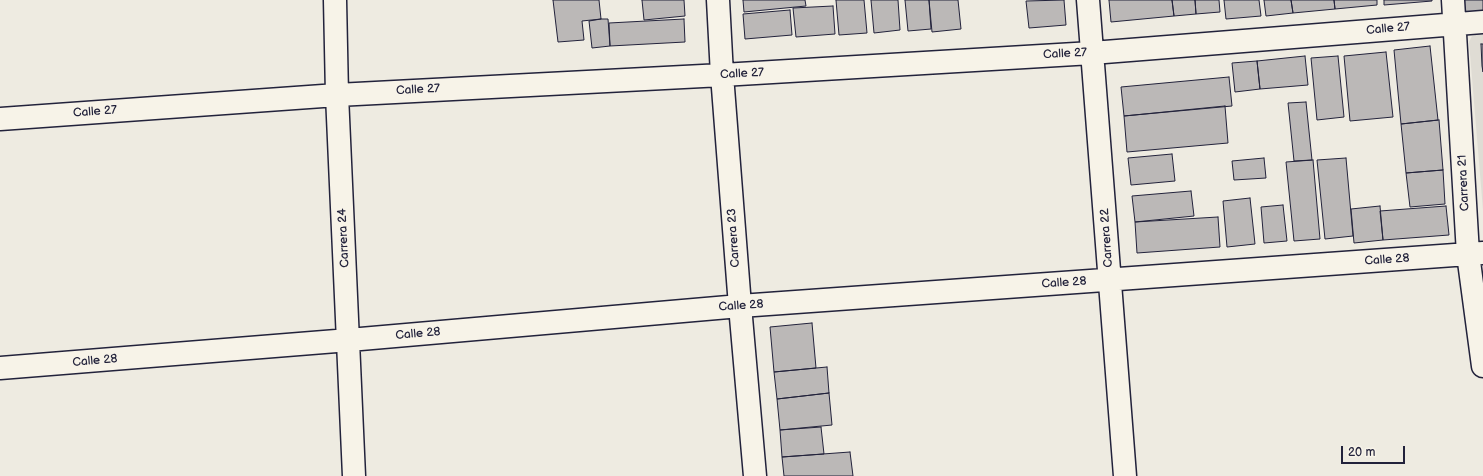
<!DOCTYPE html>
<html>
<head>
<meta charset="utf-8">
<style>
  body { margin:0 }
  #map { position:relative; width:1483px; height:476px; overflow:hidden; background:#eeebe1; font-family:"Balsamiq Sans",sans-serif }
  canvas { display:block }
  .scale { position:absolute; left:1341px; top:446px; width:64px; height:18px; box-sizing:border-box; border:2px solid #22223b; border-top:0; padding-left:5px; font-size:12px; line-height:14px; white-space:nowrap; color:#22223b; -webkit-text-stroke:3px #f7f3e8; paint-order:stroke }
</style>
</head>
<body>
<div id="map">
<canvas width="1483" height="476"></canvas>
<div class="scale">20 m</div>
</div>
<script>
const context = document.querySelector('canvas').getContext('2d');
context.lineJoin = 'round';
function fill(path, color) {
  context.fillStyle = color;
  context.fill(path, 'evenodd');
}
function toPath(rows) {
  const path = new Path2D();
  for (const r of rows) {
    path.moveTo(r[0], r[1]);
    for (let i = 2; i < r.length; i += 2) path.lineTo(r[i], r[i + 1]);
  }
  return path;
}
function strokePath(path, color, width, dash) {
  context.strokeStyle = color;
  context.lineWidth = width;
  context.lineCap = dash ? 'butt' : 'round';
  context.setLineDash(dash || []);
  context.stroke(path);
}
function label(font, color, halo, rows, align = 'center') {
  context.font = font + ' "Balsamiq Sans",sans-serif';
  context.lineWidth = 4;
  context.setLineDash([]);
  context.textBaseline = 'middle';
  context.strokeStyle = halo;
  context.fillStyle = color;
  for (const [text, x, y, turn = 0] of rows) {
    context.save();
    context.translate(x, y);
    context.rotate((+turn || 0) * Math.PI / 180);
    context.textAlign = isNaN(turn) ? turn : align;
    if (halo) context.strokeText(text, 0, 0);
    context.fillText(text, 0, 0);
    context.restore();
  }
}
fill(toPath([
  [1478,34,1483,34,1483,210,1469,42,1472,36]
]), '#dfdcd4');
const building = toPath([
  [553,0,599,0,601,19,582,21,584,40,558,42,553,0],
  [642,0,684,0,685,16,644,20,642,0],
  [743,0,805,0,806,6,744,12,743,0],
  [836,0,864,0,867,33,839,35,836,0],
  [871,0,898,0,900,30,874,33,871,0],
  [905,0,929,0,931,29,908,31,905,0],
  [929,0,958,0,961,29,932,32,929,0],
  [1064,0,1066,25,1029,28,1026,1,1064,0],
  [1109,0,1172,0,1174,16,1111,22,1109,0],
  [1172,0,1195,0,1196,14,1174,16,1172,0],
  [1195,0,1219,0,1220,12,1196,14,1195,0],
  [1224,0,1259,0,1261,16,1226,19,1224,0],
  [1264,0,1291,0,1293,13,1266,16,1264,0],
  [1291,0,1334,0,1335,9,1293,13,1291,0],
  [1334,0,1377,0,1377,5,1335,9,1334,0],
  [1384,0,1432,0,1432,1,1384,5,1384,0],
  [1464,0,1483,0,1483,11,1465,13,1464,0],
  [833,6,835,34,796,37,793,8,833,6],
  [790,10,792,35,745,39,743,14,790,10],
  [601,19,608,19,610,46,592,48,589,21,601,19],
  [684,19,685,42,610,46,609,23,684,19],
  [1481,44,1483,44,1483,72,1482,66,1481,44],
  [1430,46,1438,120,1401,124,1394,50,1430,46],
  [1386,52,1393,117,1350,121,1344,56,1386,52],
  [1305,56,1308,85,1260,89,1257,61,1305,56],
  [1338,56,1344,117,1317,120,1311,58,1338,56],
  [1257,61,1260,89,1235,92,1232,63,1257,61],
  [1229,77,1232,106,1124,116,1121,87,1229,77],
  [1306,102,1312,160,1294,161,1288,103,1306,102],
  [1225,106,1228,143,1127,152,1124,116,1225,106],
  [1439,120,1443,170,1406,173,1401,124,1439,120],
  [1172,154,1175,181,1131,185,1128,158,1172,154],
  [1264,158,1266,178,1234,180,1232,161,1264,158],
  [1346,158,1353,236,1325,239,1317,160,1346,158],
  [1313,160,1320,239,1294,241,1286,162,1313,160],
  [1443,170,1445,204,1410,207,1406,173,1443,170],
  [1191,191,1194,216,1135,222,1132,196,1191,191],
  [1250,198,1255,244,1227,247,1223,201,1250,198],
  [1283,205,1287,241,1264,243,1261,207,1283,205],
  [1380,206,1383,240,1354,243,1351,209,1380,206],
  [1446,206,1449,235,1383,240,1380,211,1446,206],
  [1218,217,1220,247,1137,253,1135,222,1218,217],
  [812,323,816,368,774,372,770,327,812,323],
  [827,367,829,393,777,399,774,372,827,367],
  [829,393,832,425,780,430,777,399,829,393],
  [821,427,824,454,782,457,780,430,821,427],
  [850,452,853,476,784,476,782,457,850,452]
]);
fill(building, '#bbb8b7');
strokePath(building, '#22223b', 1);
const minor = toPath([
  [335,0,337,95,354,476],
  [718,0,722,75,740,306,755,476],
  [1088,0,1125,476],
  [1453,0,1468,254,1483,366],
  [0,119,337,95,722,75,1092,53,1483,22],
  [0,368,349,340,740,306,1483,253]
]);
strokePath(minor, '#22223b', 25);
strokePath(minor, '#f7f3e8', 22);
label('12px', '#22223b', '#f7f3e8', [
  ["Calle 27",1388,29,-5],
  ["Calle 27",1065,54,-3],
  ["Calle 27",742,74,-3],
  ["Calle 27",418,90,-3],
  ["Calle 27",95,112,-4],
  ["Carrera 21",1464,183,-93],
  ["Carrera 24",344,238,-93],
  ["Carrera 23",734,238,-94],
  ["Carrera 22",1107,238,-94],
  ["Calle 28",1387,260,-4],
  ["Calle 28",1064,283,-4],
  ["Calle 28",741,306,-4],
  ["Calle 28",418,334,-5],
  ["Calle 28",95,361,-5]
]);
</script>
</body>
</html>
